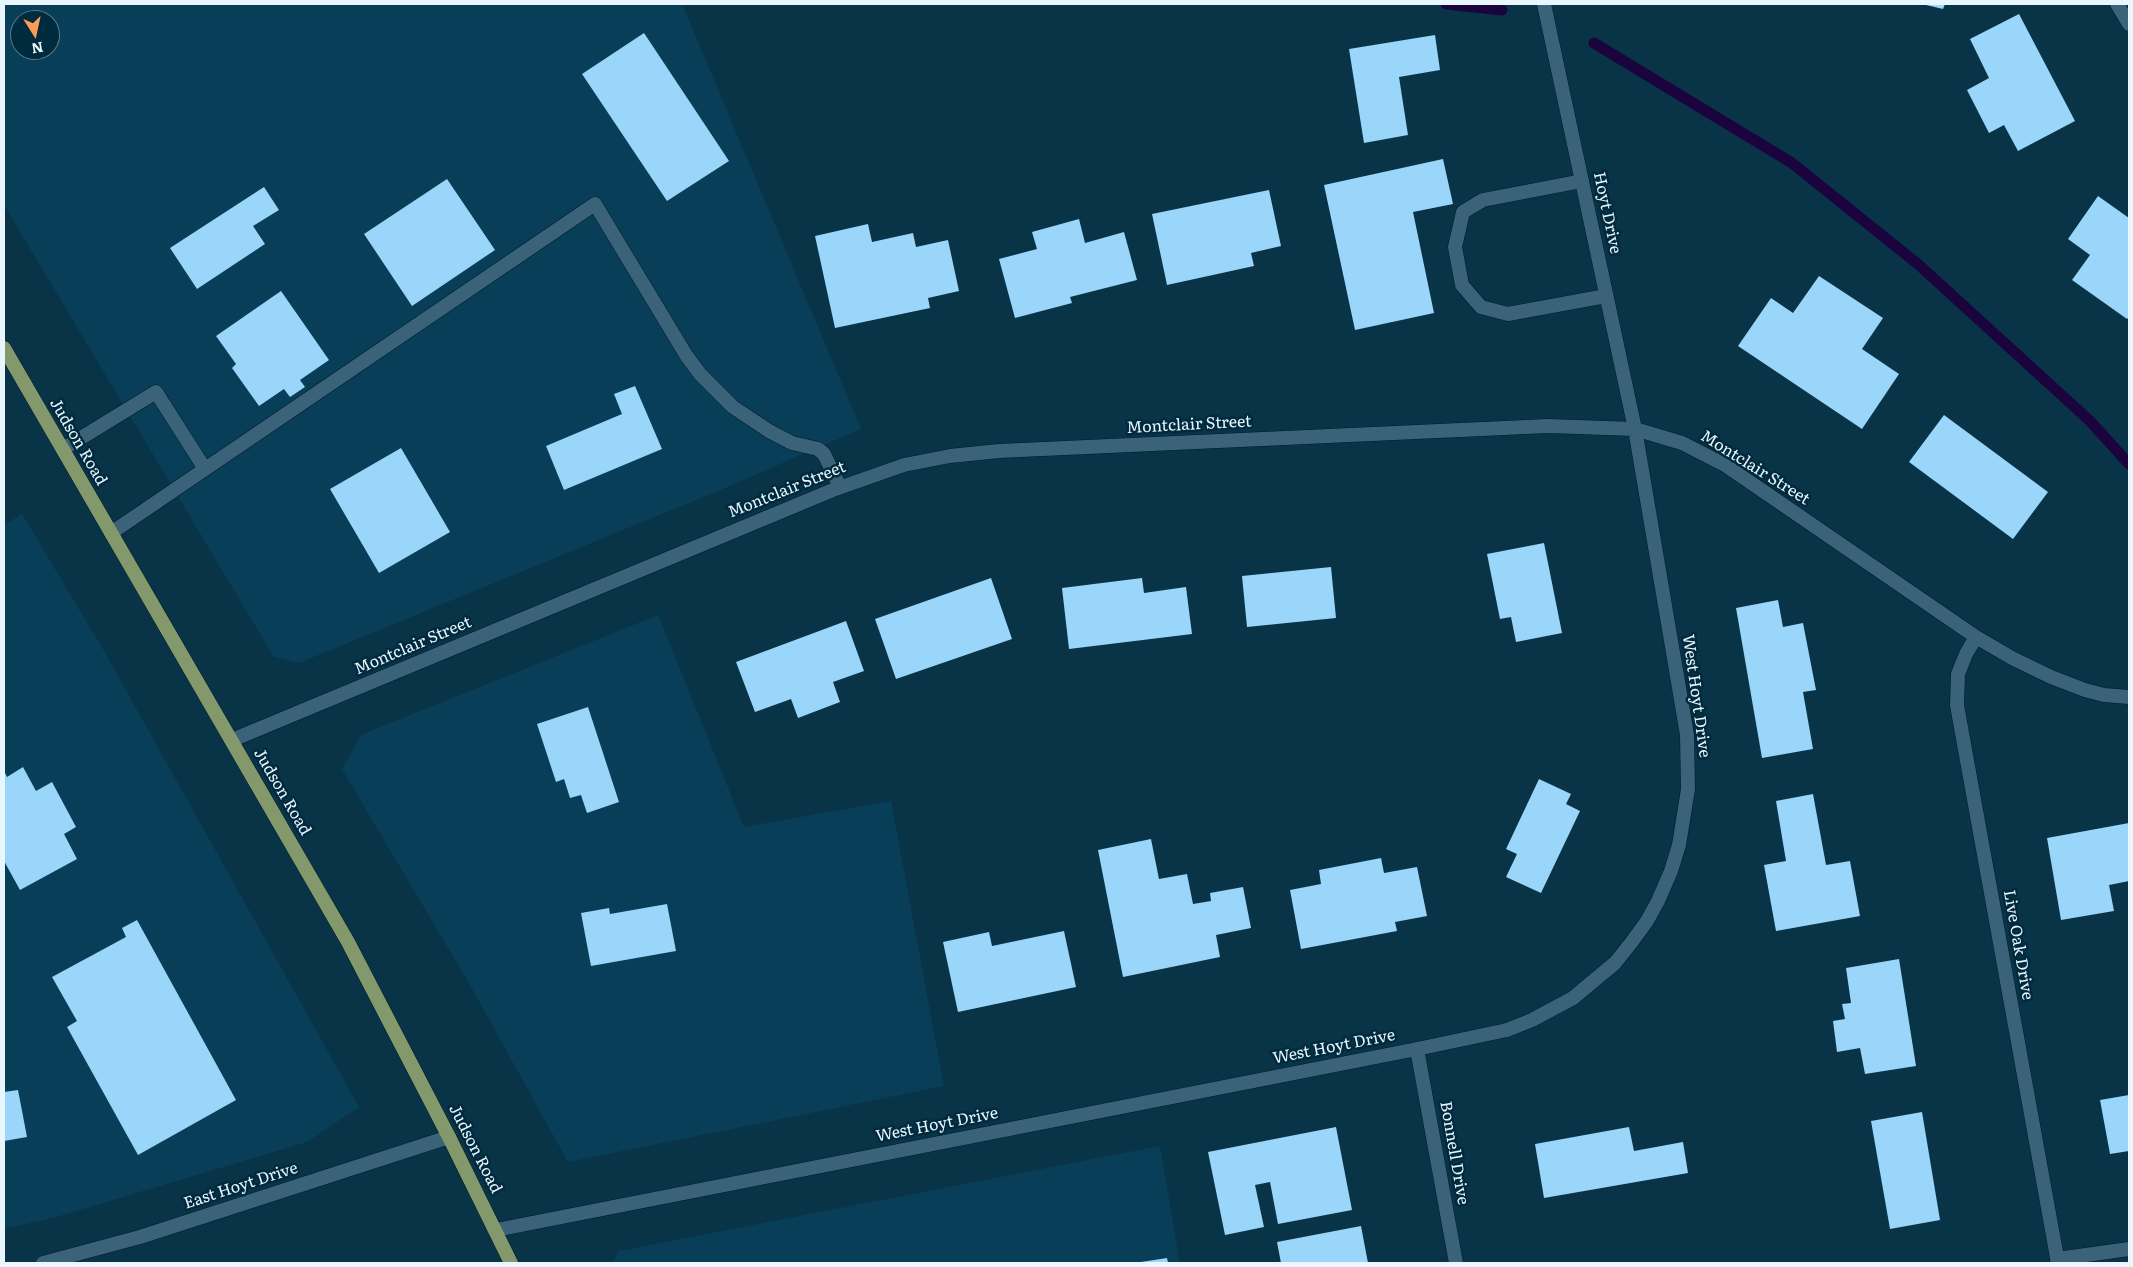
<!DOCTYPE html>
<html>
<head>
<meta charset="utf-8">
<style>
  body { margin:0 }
  #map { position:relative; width:2133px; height:1267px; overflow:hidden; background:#093448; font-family:Literata,serif }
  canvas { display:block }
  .frame { position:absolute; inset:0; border:5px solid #e9f6fd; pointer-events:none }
  .north { position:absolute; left:10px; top:10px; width:50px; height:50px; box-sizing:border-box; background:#002a3e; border:1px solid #5d7c8a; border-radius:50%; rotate:170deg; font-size:14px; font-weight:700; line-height:20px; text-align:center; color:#e9f6fd }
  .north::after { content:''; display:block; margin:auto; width:18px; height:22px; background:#fd9c56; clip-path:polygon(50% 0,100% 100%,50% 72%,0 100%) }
</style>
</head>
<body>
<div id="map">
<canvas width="2133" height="1267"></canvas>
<div class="frame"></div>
<div class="north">N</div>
</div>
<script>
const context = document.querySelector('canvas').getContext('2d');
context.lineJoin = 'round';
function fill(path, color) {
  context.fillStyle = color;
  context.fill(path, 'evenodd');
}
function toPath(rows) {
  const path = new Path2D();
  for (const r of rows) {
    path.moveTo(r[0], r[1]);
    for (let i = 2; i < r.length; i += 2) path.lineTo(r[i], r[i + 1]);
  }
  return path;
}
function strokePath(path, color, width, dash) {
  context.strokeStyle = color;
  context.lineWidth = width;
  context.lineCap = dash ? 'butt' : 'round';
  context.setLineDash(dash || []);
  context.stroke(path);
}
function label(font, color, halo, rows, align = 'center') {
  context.font = font + ' Literata,serif';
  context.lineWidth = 5;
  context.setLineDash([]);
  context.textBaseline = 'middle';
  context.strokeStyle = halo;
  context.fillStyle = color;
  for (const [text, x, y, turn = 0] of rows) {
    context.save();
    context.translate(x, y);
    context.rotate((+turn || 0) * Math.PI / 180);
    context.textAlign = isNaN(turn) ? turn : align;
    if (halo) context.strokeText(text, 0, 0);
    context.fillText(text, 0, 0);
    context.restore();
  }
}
fill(toPath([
  [4,4,682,4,861,429,718,491,299,663,274,657,4,205],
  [20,20,50,20,50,50,20,50],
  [22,514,104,651,359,1107,307,1142,56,1217,4,1229,4,525],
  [658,615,744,827,891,801,944,1086,568,1162,470,985,342,769,361,735],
  [1160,1146,1180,1263,613,1263,619,1251]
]), '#083e57');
strokePath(toPath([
  [1446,4,1502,10],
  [1594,43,1792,163,1919,265,2090,421,2129,464]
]), '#1b043d', 11);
fill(toPath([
  [1922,4,1945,4,1943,9],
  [2019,14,2075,121,2018,151,2004,125,1989,133,1967,90,1989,78,1970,39],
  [644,33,729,161,667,201,582,74],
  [1435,35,1440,70,1399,77,1408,135,1364,143,1349,49],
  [1443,159,1453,204,1413,212,1434,313,1355,330,1324,185],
  [447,179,495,250,412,306,364,234],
  [264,187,279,210,253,226,265,244,197,289,170,248],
  [1269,190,1281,246,1251,253,1254,266,1167,285,1152,214],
  [2098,196,2129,218,2129,317,2127,319,2072,280,2090,255,2068,239],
  [1079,219,1085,243,1124,232,1137,280,1070,297,1072,303,1015,318,999,259,1037,249,1032,232],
  [868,224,872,242,913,233,916,247,948,240,959,291,928,298,930,308,835,328,815,236],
  [1819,276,1883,318,1862,349,1899,374,1862,429,1738,346,1771,298,1793,313],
  [281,291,329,360,300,380,305,387,290,397,284,389,259,406,232,368,236,364,216,336],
  [635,386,662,449,564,490,546,446,622,414,614,394],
  [1944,415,2048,492,2013,539,1909,462],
  [401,448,450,532,379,573,330,489],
  [1544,543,1562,633,1516,642,1511,617,1500,619,1487,554],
  [1331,567,1336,618,1247,627,1242,576],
  [991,578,1012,639,896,679,875,619],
  [1142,578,1144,593,1186,587,1192,634,1069,649,1062,588],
  [1778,600,1783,627,1803,623,1816,690,1803,692,1813,749,1762,758,1736,608],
  [846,621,864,671,833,682,840,702,798,718,791,699,755,712,736,662],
  [588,707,619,802,587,813,581,795,570,798,564,779,556,782,537,724],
  [23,767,36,791,52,782,76,827,64,834,77,859,20,890,4,861,4,771,7,777],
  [1539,779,1571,794,1566,804,1580,811,1541,893,1506,877,1517,854,1506,849],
  [1813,794,1826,865,1850,861,1860,916,1776,931,1764,865,1786,861,1776,801],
  [2129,823,2129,881,2109,885,2114,911,2061,920,2047,838],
  [1151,839,1159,879,1187,874,1193,904,1211,901,1210,893,1243,887,1251,928,1216,935,1220,957,1123,977,1098,850],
  [1381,858,1384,873,1417,867,1427,916,1395,922,1397,931,1301,949,1290,890,1321,884,1319,870],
  [667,904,676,951,591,966,581,913,609,908,610,914],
  [137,920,236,1100,138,1155,67,1027,77,1021,52,977,126,937,122,928],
  [1064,931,1076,987,958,1012,943,942,989,932,992,946],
  [1899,959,1916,1066,1865,1074,1860,1048,1837,1052,1833,1021,1845,1019,1842,1004,1851,1003,1846,968],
  [18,1090,27,1137,4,1141,4,1092],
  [2129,1095,2129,1151,2110,1154,2100,1100],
  [1922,1112,1940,1220,1890,1229,1871,1121],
  [1336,1127,1352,1210,1278,1224,1270,1182,1255,1185,1264,1227,1225,1235,1208,1152],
  [1629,1127,1634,1151,1683,1142,1688,1173,1544,1198,1535,1144],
  [1361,1226,1368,1263,1281,1263,1277,1242],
  [1167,1258,1168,1263,1141,1263,1141,1262]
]), '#99d6f9');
const service = toPath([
  [1582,181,1483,200,1463,212,1455,247,1462,285,1481,307,1508,314,1606,296],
  [63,449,156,392,205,469],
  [111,533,595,204,686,355,700,374,733,407,769,431,792,443,818,449,824,454,840,487]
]);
const minor = toPath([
  [2117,4,2129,24],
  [1976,637,1966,654,1958,674,1957,705,1960,722,2058,1263],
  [232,740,833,490,904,465,950,456,999,451,1548,426,1635,429,1682,443,1725,465,1976,637,2012,658,2051,677,2085,690,2104,695,2129,697],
  [1417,1049,1456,1263],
  [496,1230,1417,1049,1507,1030,1532,1020,1573,998,1615,963,1631,943,1647,921,1658,901,1671,871,1679,845,1688,789,1687,735,1635,429,1544,4],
  [2057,1259,2129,1249],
  [43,1263,140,1237,449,1137]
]);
const primary = toPath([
  [4,348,348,942,449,1137,511,1263]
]);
strokePath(service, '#001a29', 15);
strokePath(minor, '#001a29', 15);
strokePath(primary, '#001a29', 15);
strokePath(service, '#3a6279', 14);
strokePath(minor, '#3a6279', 14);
strokePath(primary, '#83996b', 14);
label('16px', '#e9f6fd', '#002a3e', [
  ["Hoyt Drive",1607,213,78],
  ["Montclair Street",1189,425,-3],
  ["Judson Road",78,442,60],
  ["Montclair Street",1755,468,32],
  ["Montclair Street",787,490,-22],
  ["Montclair Street",413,646,-23],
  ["West Hoyt Drive",1696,696,82],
  ["Judson Road",282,792,60],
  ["Live Oak Drive",2018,945,80],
  ["West Hoyt Drive",1334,1047,-11],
  ["West Hoyt Drive",937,1125,-11],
  ["Judson Road",475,1149,63],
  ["Bonnell Drive",1454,1153,80],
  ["East Hoyt Drive",241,1186,-18]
]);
</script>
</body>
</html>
